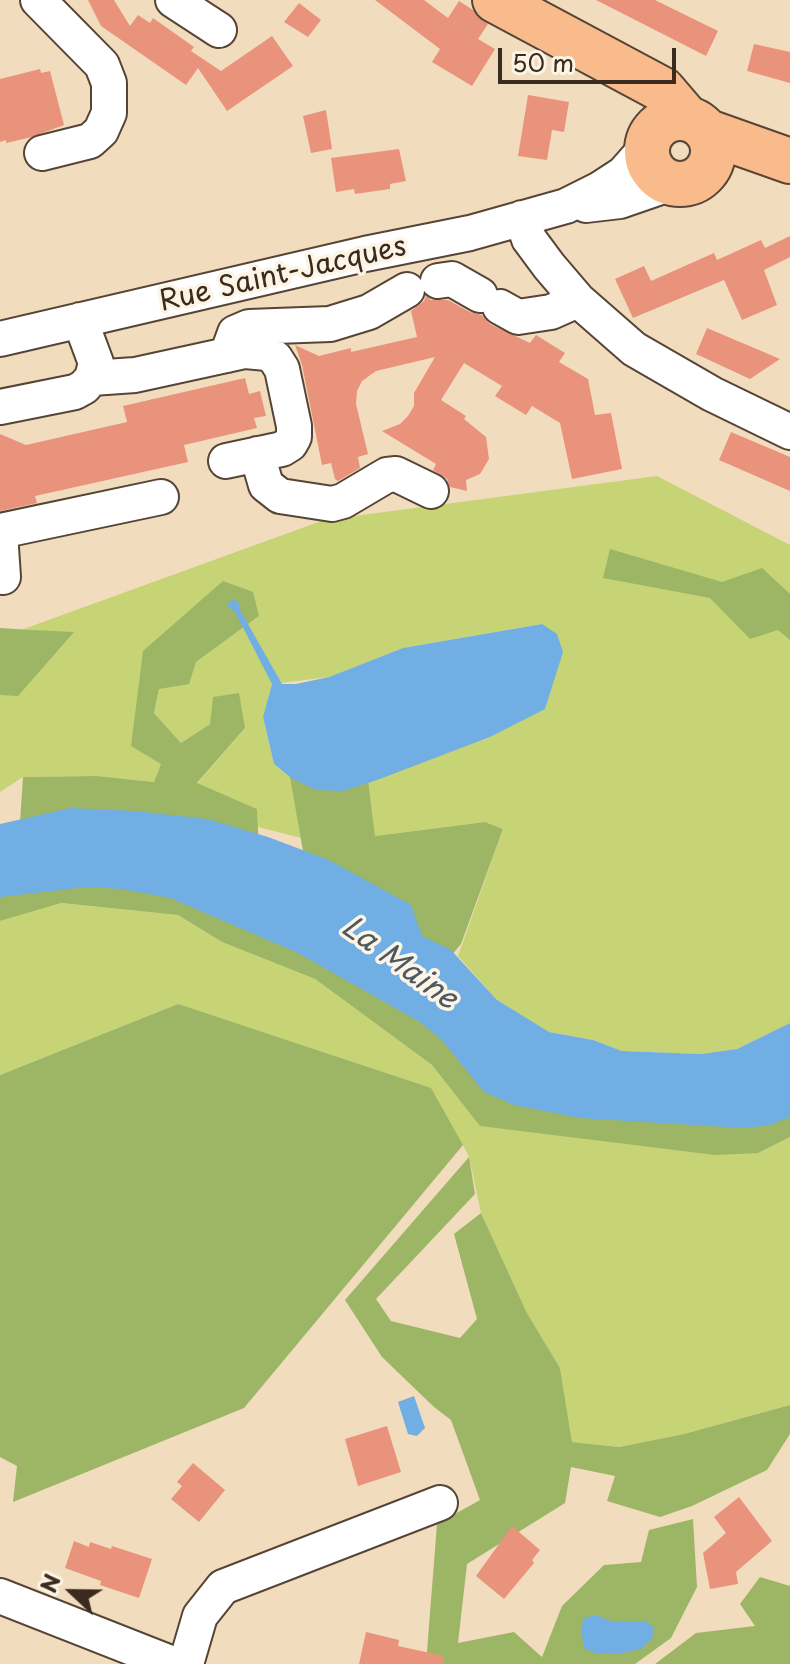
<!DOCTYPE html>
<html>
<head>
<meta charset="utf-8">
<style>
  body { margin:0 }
  #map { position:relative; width:790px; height:1664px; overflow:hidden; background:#f2dcbe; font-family:"Playpen Sans",sans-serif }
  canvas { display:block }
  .north { position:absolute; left:32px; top:1552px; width:80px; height:80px; -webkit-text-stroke:6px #fcf5e5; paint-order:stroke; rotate:292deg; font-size:22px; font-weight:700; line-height:32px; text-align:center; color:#3b2a1e }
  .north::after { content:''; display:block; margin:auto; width:28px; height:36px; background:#3b2a1e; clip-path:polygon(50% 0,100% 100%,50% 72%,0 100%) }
  .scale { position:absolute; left:498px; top:48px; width:178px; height:36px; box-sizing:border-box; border:4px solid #3b2a1e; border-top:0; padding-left:10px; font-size:24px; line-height:28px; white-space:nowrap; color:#3b2a1e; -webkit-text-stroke:6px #fcf5e5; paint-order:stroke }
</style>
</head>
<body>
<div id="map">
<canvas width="790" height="1664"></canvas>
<div class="north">N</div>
<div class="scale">50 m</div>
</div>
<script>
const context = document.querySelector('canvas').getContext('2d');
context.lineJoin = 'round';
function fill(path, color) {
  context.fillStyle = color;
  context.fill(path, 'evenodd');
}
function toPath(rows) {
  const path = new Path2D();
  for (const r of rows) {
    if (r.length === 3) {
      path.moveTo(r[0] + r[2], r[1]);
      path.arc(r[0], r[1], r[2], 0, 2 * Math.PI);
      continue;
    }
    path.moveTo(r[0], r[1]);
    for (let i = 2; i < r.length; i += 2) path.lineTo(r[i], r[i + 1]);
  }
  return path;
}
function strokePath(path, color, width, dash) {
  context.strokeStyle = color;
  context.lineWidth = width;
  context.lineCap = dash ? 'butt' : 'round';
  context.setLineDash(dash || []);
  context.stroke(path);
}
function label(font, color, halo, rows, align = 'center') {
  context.font = font + ' "Playpen Sans",sans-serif';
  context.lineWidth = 7;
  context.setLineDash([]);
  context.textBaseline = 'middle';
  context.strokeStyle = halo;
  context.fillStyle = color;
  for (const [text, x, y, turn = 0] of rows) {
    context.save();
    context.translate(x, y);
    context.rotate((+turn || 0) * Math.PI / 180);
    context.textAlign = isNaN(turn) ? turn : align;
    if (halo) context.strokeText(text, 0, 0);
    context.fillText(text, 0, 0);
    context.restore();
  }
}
fill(toPath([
  [657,476,790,545,790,1023,737,1049,701,1054,622,1051,593,1040,549,1032,531,1023,497,1000,458,956,503,829,485,822,375,836,368,782,490,737,542,624,403,648,329,677,272,684,263,718,274,764,291,778,301,838,258,827,257,809,197,784,245,728,210,724,181,743,154,713,159,689,259,616,143,652,161,764,154,782,97,776,23,777,0,792,0,649,21,630,324,520],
  [60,903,178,915,222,942,315,979,432,1065,481,1126,758,1153,790,1137,790,1405,684,1434,619,1447,572,1442,560,1368,527,1313,481,1213,469,1157,463,1145,178,1004,0,1075,0,921]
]), '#c6d475');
fill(toPath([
  [610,549,722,582,762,568,790,594,790,640,778,630,750,639,710,598,603,578],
  [223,581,253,592,259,616,196,662,189,684,159,689,154,713,181,743,210,724,213,697,239,693,245,728,197,783,257,809,259,849,277,910,489,1060,790,1094,790,1137,758,1153,715,1155,480,1126,432,1065,315,979,222,942,178,915,61,903,0,921,0,874,17,868,23,777,97,776,154,782,161,764,131,746,143,651],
  [0,628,31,630,74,632,18,696,0,695],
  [365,756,375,836,485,822,503,829,461,944,445,963,306,868,287,760],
  [178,1004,431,1088,463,1145,244,1408,13,1502,17,1466,0,1457,0,1075],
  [469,1157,475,1194,376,1299,391,1321,460,1338,477,1319,454,1234,481,1213,527,1313,560,1368,572,1442,619,1447,684,1434,790,1405,790,1434,767,1470,692,1506,660,1517,607,1501,615,1476,571,1467,565,1503,467,1564,458,1643,514,1632,542,1657,562,1606,604,1565,641,1562,649,1530,693,1519,697,1587,671,1638,635,1664,426,1664,437,1524,480,1500,451,1420,434,1407,382,1357,345,1300],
  [760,1577,790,1586,790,1664,655,1664,696,1633,755,1626,740,1604]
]), '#9cb666');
fill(toPath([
  [233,600,238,601,240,610,282,684,296,684,329,677,403,648,542,624,557,634,563,652,545,709,490,737,377,780,343,791,316,790,291,778,274,764,263,717,272,684,235,612,226,605],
  [71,808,135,811,207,819,268,837,329,860,411,905,422,936,451,950,497,1000,549,1032,593,1040,622,1051,701,1054,737,1049,790,1023,790,1117,770,1125,745,1128,709,1126,580,1118,514,1105,484,1092,442,1040,420,1022,296,952,170,898,122,889,87,887,0,897,0,824],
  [414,1396,425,1428,417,1436,408,1434,398,1402],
  [596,1615,611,1621,646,1621,654,1628,652,1639,641,1649,623,1653,597,1654,584,1648,581,1630,584,1618]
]), '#70aee3');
fill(toPath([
  [88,0,114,0,130,26,138,15,150,23,153,18,194,47,191,51,221,71,272,36,293,66,227,111,198,68,186,85,101,26],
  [375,0,424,0,448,18,459,1,473,10,488,24,478,39,495,49,472,86,432,62,440,49],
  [596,0,655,0,718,31,706,56],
  [299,3,321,20,308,37,284,22],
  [754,44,790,52,790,83,747,71],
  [40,69,41,73,50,71,64,125,32,137,6,143,6,140,0,142,0,79],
  [528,95,569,102,564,132,552,130,547,160,518,156],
  [326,110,332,149,311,153,303,116],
  [399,149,406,181,390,184,390,189,355,194,354,189,336,192,331,158],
  [790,236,790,257,764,270,777,305,742,320,724,280,633,318,615,279,644,266,651,281,714,253,717,260,761,240,765,248],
  [426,296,431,300,448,300,470,312,482,315,490,324,530,343,536,335,565,353,559,362,588,379,595,415,611,413,622,469,572,479,560,423,532,406,526,415,495,396,502,386,464,363,441,400,466,416,464,419,486,437,489,459,480,474,466,480,467,491,450,487,447,479,433,470,436,464,382,431,400,424,408,416,414,406,414,393,435,357,376,371,362,381,357,391,356,404,368,454,358,457,360,468,338,481,335,479,331,463,322,465,302,365,295,345,319,356,351,348,351,352,417,337,411,311,424,301],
  [707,328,780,359,750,379,696,354],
  [245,378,249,394,260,391,266,416,254,418,257,428,184,445,188,462,35,496,37,503,0,511,0,434,26,445,127,422,123,406],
  [731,432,790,457,790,491,719,460],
  [387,1426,401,1472,358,1486,345,1439],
  [193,1463,225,1490,199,1522,171,1499,182,1486,177,1482],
  [739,1497,772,1541,736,1572,738,1584,710,1589,703,1553,726,1533,714,1517],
  [512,1526,540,1550,532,1560,534,1563,504,1599,476,1576],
  [74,1541,89,1547,90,1542,111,1549,112,1546,152,1559,139,1598,100,1585,101,1581,65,1568],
  [366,1632,399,1640,398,1646,444,1656,443,1664,359,1664]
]), '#e9937d');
const minor = toPath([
  [38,0,102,65,109,83,109,113,101,131,90,141,42,153],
  [173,0,219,30],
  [586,205,620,201,672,183],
  [522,218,529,239,549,266,578,300,634,349,712,394,790,432],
  [438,281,452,279,480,295],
  [500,307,518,317,551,312,578,300],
  [0,339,365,254,470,233,566,206,600,189,623,174,647,147],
  [227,355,235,333,249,327,330,324,369,312,407,290],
  [92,378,135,375,245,351,267,353,275,358,282,369,294,426,294,437,290,444,282,449,226,461],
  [0,407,75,392,84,387,92,378,96,363,80,320],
  [257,454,266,485,280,496,332,504,343,501,387,475,396,474,431,491],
  [0,531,161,497],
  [0,533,3,577],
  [0,1596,173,1664],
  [186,1664,200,1616,223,1587,440,1503]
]);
const major = toPath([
  [495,0,663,90,687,118],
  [680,151,33],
  [708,132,790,161]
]);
strokePath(minor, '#564536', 38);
strokePath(major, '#564536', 48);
strokePath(minor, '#fff', 34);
strokePath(major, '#fabb8c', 44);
label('28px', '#3b2a1e', '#fcf5e5', [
  ["Rue Saint-Jacques",283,275,-13]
]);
label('italic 30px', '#4e5863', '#fcf5e5', [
  ["La Maine",399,964,36]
]);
</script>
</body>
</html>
